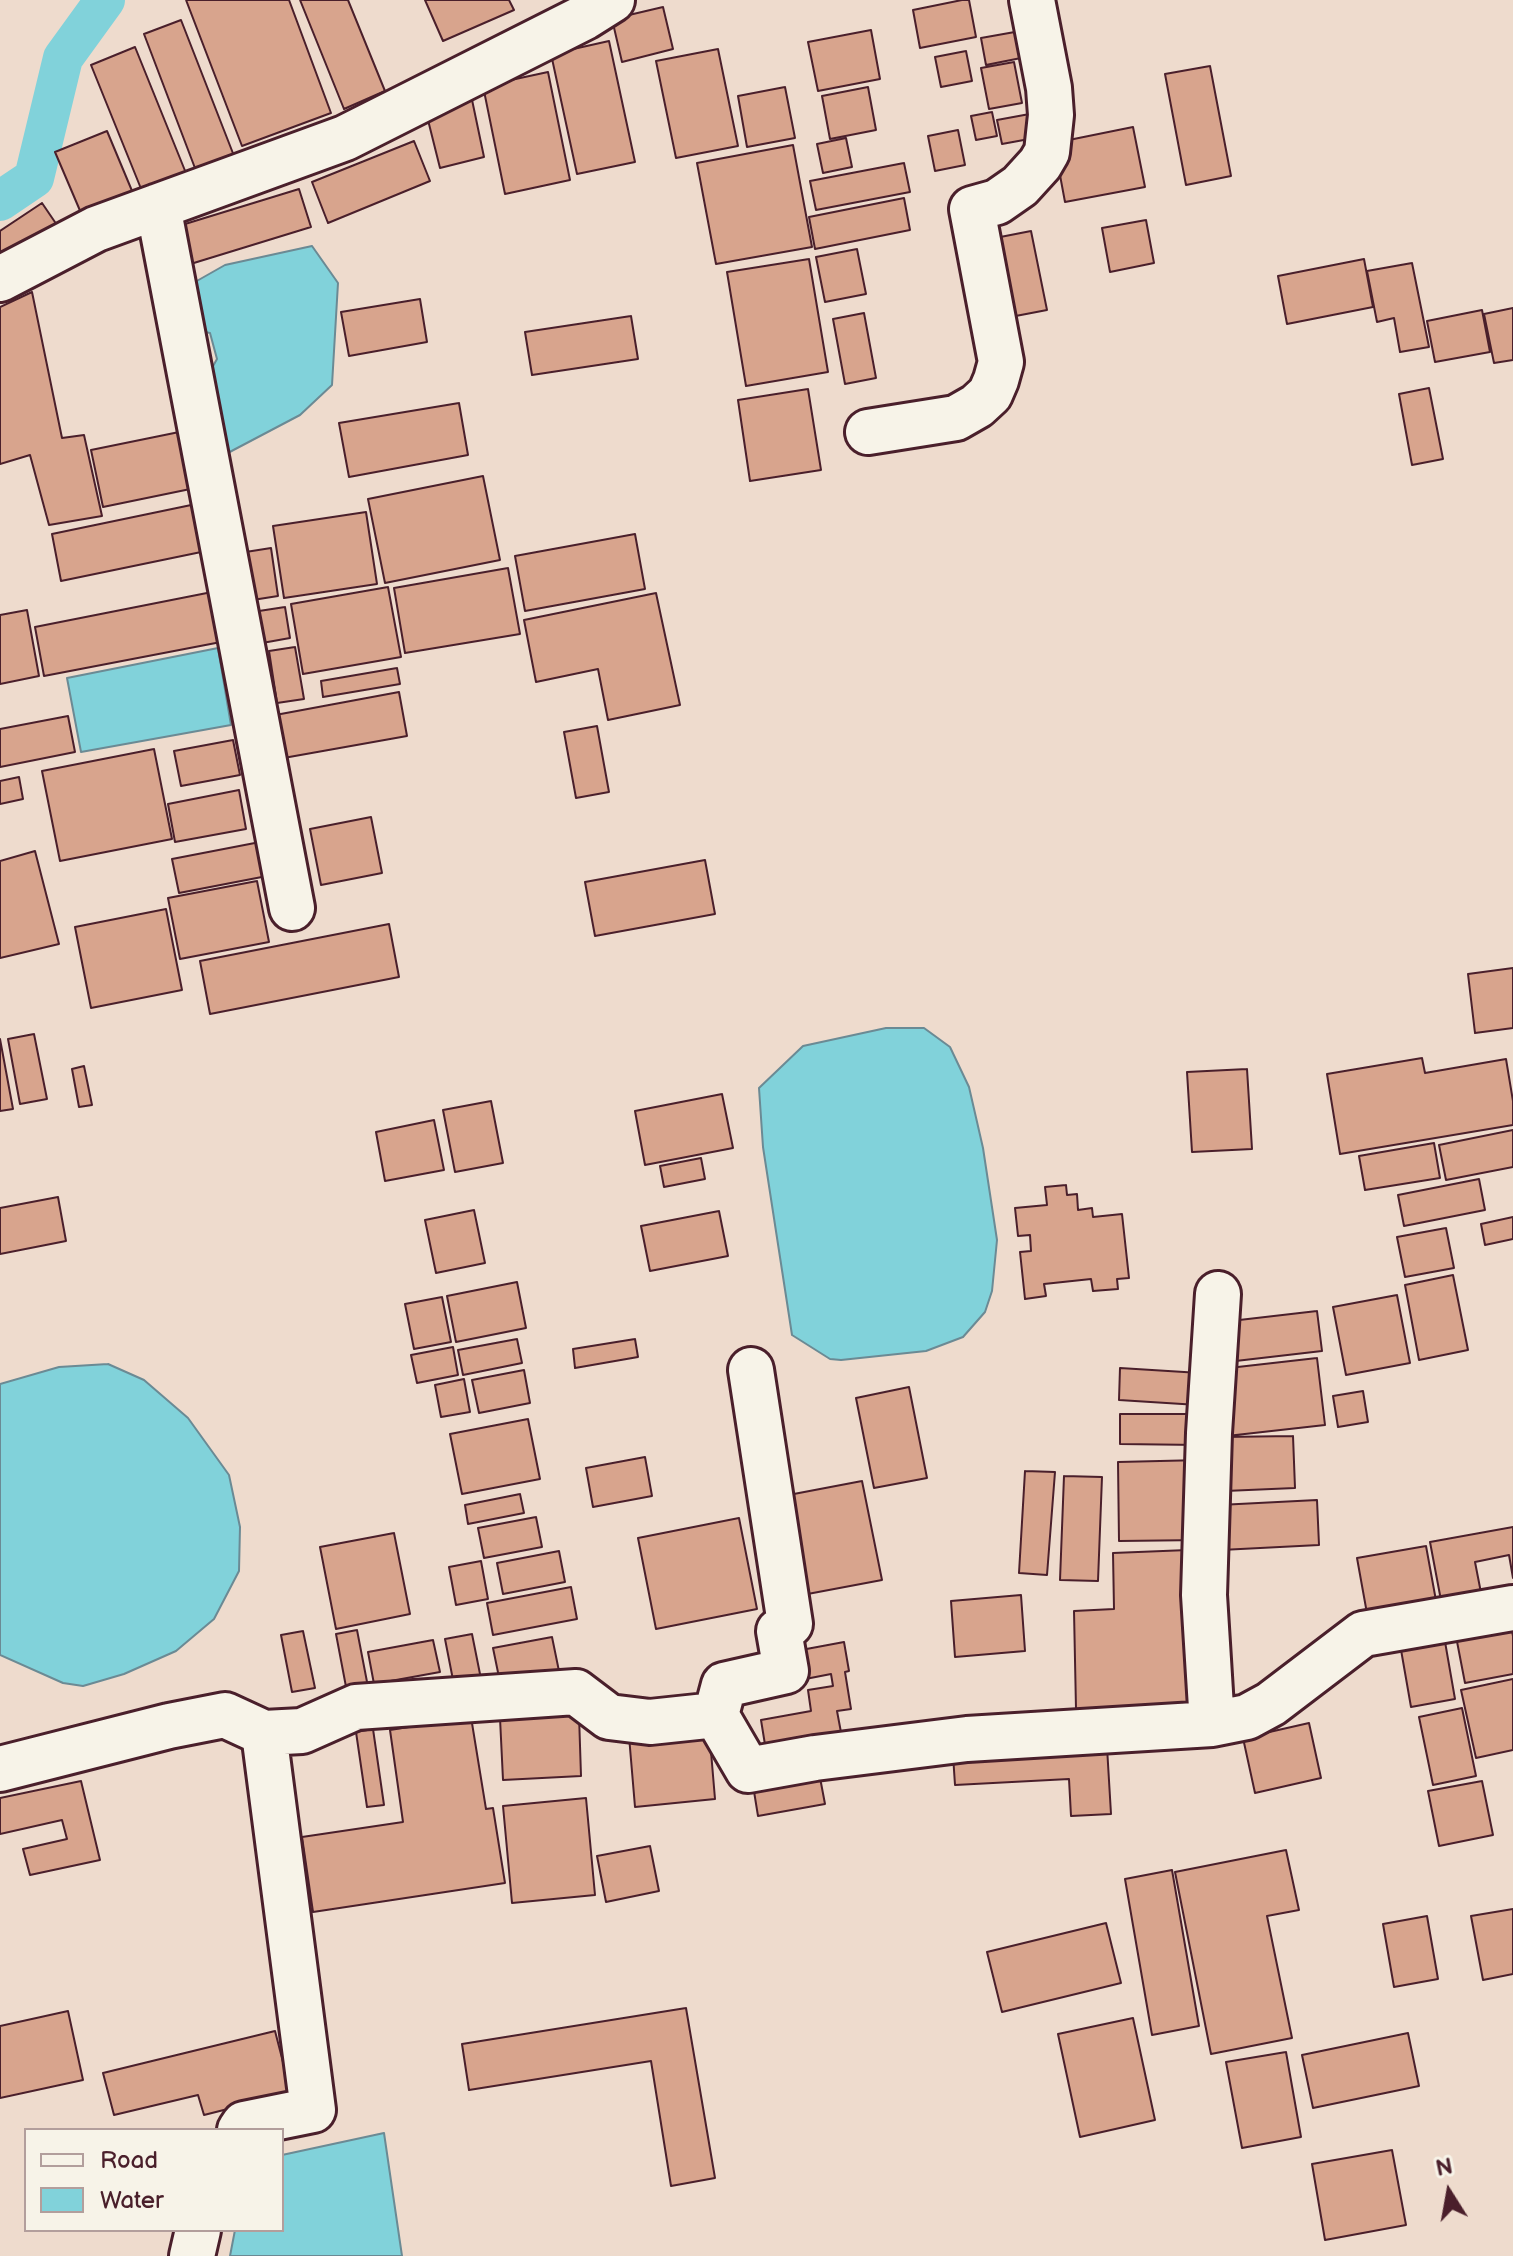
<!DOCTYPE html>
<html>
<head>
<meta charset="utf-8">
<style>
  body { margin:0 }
  #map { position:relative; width:1513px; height:2256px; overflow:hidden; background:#eedbcd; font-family:"Balsamiq Sans",sans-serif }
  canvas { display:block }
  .legend { position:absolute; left:24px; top:2128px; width:260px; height:104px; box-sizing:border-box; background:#f7f3e8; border:2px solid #b29e9c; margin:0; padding:10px 14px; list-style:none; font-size:24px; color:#4a1f2b }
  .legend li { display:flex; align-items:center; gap:16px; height:40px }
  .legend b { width:40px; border:2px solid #b29e9c }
  .north { position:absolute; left:1409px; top:2152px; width:80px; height:80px; -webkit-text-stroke:6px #f7f3e8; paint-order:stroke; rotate:349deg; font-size:22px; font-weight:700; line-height:32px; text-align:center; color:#4a1f2b }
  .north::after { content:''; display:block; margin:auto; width:28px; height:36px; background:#4a1f2b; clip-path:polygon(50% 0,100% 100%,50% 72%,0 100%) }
</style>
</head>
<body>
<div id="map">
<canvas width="1513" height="2256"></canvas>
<ul class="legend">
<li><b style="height:10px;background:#f7f3e8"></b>Road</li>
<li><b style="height:22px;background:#81d2da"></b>Water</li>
</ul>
<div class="north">N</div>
</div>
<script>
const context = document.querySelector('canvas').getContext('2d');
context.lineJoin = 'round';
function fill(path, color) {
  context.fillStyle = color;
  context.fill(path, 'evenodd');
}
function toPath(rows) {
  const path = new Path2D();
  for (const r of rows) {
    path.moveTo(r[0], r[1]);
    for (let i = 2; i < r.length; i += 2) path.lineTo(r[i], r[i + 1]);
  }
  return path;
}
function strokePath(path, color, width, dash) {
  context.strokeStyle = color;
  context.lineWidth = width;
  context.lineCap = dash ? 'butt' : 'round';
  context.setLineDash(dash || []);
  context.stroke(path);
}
const water = toPath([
  [312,246,338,283,332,385,300,415,224,455,208,375,217,359,210,333,195,330,195,282,225,265,312,246],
  [218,648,231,725,81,752,67,678,218,648],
  [886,1028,924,1028,950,1047,969,1087,983,1148,997,1240,992,1291,985,1312,963,1337,926,1351,841,1360,830,1359,792,1335,763,1147,759,1088,803,1046,886,1028],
  [108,1364,144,1380,188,1418,229,1475,240,1527,239,1571,214,1619,176,1651,124,1674,83,1686,63,1683,0,1655,0,1384,59,1367,108,1364],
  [384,2133,402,2256,230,2256,235,2230,282,2230,282,2155,384,2133]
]);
fill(water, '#81d2da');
strokePath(water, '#6b8a94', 2);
strokePath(toPath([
  [0,201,34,178,63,58,105,0]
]), '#81d2da', 40);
const building = toPath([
  [186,0,289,0,331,113,242,146,186,0],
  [300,0,348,0,385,91,344,109,300,0],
  [425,0,509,0,514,10,443,41,425,0],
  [962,0,969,0,976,37,920,48,913,10,962,0],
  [663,7,673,49,622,62,612,19,663,7],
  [181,20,236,161,198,176,144,34,181,20],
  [871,30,880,79,818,91,808,42,871,30],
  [1026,30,1031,56,986,65,981,38,1026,30],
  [609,41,635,162,577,174,551,54,609,41],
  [135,47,190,183,146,201,91,65,135,47],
  [718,49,738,146,676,158,656,61,718,49],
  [966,51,972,81,941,87,935,57,966,51],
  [1014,62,1022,103,989,109,981,68,1014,62],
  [1210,66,1231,176,1186,185,1165,74,1210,66],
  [548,72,570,180,505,194,483,86,548,72],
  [785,87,795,138,747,147,738,96,785,87],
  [868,87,876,130,830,139,822,96,868,87],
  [471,95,484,157,440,168,428,120,471,95],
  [992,112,997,136,976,140,971,116,992,112],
  [1035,113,1040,137,1002,144,997,120,1035,113],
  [1133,127,1145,187,1065,202,1054,143,1133,127],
  [958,130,965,165,935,171,928,136,958,130],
  [107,131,135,198,84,220,55,152,107,131],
  [846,138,852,167,823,173,817,144,846,138],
  [414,141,430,181,328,223,312,182,414,141],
  [793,145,812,247,716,264,697,163,793,145],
  [904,163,910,192,816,210,810,181,904,163],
  [299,189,311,227,184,266,172,228,299,189],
  [904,198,910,230,815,249,809,217,904,198],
  [42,203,59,228,0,268,0,231,42,203],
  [1146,220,1154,263,1110,272,1102,228,1146,220],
  [1031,231,1047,310,1000,319,985,240,1031,231],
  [857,249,866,294,825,302,816,257,857,249],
  [809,259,828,372,746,386,727,272,809,259],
  [1364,259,1373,307,1287,324,1278,276,1364,259],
  [1412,263,1429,347,1400,352,1394,318,1377,322,1367,271,1412,263],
  [32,292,62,438,84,435,102,516,49,525,30,455,0,464,0,307,32,292],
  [420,299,427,342,349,356,341,312,420,299],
  [1513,308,1513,360,1494,363,1484,314,1513,308],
  [1482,310,1490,352,1435,362,1427,321,1482,310],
  [864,313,876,378,845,384,833,319,864,313],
  [631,316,638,359,532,375,525,332,631,316],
  [1429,388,1443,459,1412,465,1399,394,1429,388],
  [808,389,821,470,750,481,738,400,808,389],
  [459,403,468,455,349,477,339,423,459,403],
  [189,430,200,487,103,507,91,450,189,430],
  [483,476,500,560,385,583,368,499,483,476],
  [196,504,206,551,61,581,52,534,196,504],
  [366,512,377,584,284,598,273,526,366,512],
  [635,534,645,589,525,611,515,556,635,534],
  [271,548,278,596,240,602,233,554,271,548],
  [508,568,520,634,405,653,394,588,508,568],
  [388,587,401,657,303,674,291,604,388,587],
  [212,592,221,642,44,676,35,627,212,592],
  [656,593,680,705,608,720,598,669,536,682,524,620,656,593],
  [285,607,290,638,251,645,246,613,285,607],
  [27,610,39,676,0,684,0,615,27,610],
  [295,647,304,699,277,703,269,651,295,647],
  [397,668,400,684,323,697,321,681,397,668],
  [399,692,407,736,278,759,270,716,399,692],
  [68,716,75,752,0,767,0,729,68,716],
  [597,726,609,792,576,798,564,732,597,726],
  [233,740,240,775,181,786,174,751,233,740],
  [154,749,172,839,60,861,42,771,154,749],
  [19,777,23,799,0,804,0,781,19,777],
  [239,790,246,829,175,842,168,804,239,790],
  [371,817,382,873,321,885,310,829,371,817],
  [260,842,267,876,179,893,172,859,260,842],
  [35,851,59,944,0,958,0,861,35,851],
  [705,860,715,914,595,936,585,882,705,860],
  [257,881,269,942,180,959,168,898,257,881],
  [166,909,182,990,91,1008,75,927,166,909],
  [389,924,399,977,210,1014,200,961,389,924],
  [1513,968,1513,1028,1475,1033,1468,974,1513,968],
  [34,1034,47,1099,20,1104,8,1039,34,1034],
  [0,1039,13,1109,0,1111,0,1039],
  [1422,1058,1425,1073,1506,1059,1513,1101,1513,1125,1340,1154,1327,1074,1422,1058],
  [84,1066,92,1105,79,1107,72,1069,84,1066],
  [1247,1069,1252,1149,1192,1152,1187,1072,1247,1069],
  [722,1094,733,1148,645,1165,635,1111,722,1094],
  [491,1101,503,1163,455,1172,443,1110,491,1101],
  [434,1120,444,1170,385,1181,376,1132,434,1120],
  [1513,1130,1513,1167,1446,1180,1439,1145,1513,1130],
  [1434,1143,1440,1178,1365,1190,1359,1156,1434,1143],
  [701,1158,705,1179,664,1187,660,1166,701,1158],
  [1479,1179,1485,1210,1404,1226,1398,1195,1479,1179],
  [1066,1185,1067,1195,1077,1194,1078,1210,1092,1208,1093,1217,1122,1214,1129,1278,1117,1279,1118,1289,1093,1291,1091,1279,1044,1284,1046,1296,1025,1299,1020,1252,1031,1251,1030,1235,1018,1236,1015,1208,1047,1205,1045,1187,1066,1185],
  [58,1197,66,1241,0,1254,0,1208,58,1197],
  [474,1210,485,1263,436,1273,425,1220,474,1210],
  [719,1211,728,1256,650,1271,641,1226,719,1211],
  [1513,1217,1513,1239,1485,1245,1481,1224,1513,1217],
  [1446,1228,1454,1268,1405,1277,1397,1237,1446,1228],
  [1453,1275,1468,1350,1419,1360,1405,1285,1453,1275],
  [517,1282,526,1328,456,1342,447,1296,517,1282],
  [1397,1295,1410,1363,1346,1375,1333,1307,1397,1295],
  [442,1297,451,1342,414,1349,405,1304,442,1297],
  [1317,1311,1322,1351,1227,1362,1222,1322,1317,1311],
  [517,1339,522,1363,463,1375,458,1350,517,1339],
  [635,1339,638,1357,575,1368,573,1349,635,1339],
  [453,1347,458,1375,417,1383,411,1355,453,1347],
  [1317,1358,1325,1425,1227,1436,1220,1369,1317,1358],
  [1120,1368,1200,1373,1198,1405,1119,1400,1120,1368],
  [524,1370,530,1403,479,1413,472,1380,524,1370],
  [464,1379,470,1412,441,1417,435,1385,464,1379],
  [909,1387,927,1478,874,1488,856,1398,909,1387],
  [1363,1391,1368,1422,1338,1427,1333,1396,1363,1391],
  [1120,1414,1200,1414,1200,1445,1120,1444,1120,1414],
  [528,1419,540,1479,462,1494,450,1434,528,1419],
  [1293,1436,1295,1488,1225,1491,1223,1437,1293,1436],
  [645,1457,652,1496,593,1507,586,1468,645,1457],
  [1202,1460,1202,1540,1119,1541,1118,1462,1202,1460],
  [1025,1471,1055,1472,1047,1575,1019,1573,1025,1471],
  [1064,1476,1102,1477,1098,1581,1060,1580,1064,1476],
  [862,1481,882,1580,797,1596,778,1497,862,1481],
  [520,1494,524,1513,468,1524,465,1505,520,1494],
  [1317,1500,1319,1545,1221,1550,1219,1505,1317,1500],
  [536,1517,542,1547,484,1558,478,1528,536,1517],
  [739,1518,757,1609,656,1629,638,1538,739,1518],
  [1513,1527,1513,1578,1509,1555,1475,1562,1483,1603,1443,1611,1430,1542,1513,1527],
  [394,1533,410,1614,336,1629,320,1547,394,1533],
  [1426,1546,1437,1606,1368,1619,1357,1558,1426,1546],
  [1188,1550,1193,1706,1076,1709,1074,1611,1114,1609,1113,1553,1188,1550],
  [559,1551,565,1582,503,1594,497,1563,559,1551],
  [481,1561,488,1599,456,1605,449,1567,481,1561],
  [571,1587,577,1619,493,1635,487,1603,571,1587],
  [1021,1595,1025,1651,955,1657,951,1601,1021,1595],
  [1509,1616,1513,1636,1513,1674,1465,1683,1454,1626,1509,1616],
  [357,1630,368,1687,347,1692,336,1634,357,1630],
  [303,1631,315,1688,292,1692,281,1635,303,1631],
  [472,1634,481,1679,454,1685,445,1639,472,1634],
  [1444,1636,1455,1699,1411,1707,1400,1644,1444,1636],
  [552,1637,560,1676,501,1687,493,1648,552,1637],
  [433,1640,440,1672,374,1684,368,1652,433,1640],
  [844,1642,849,1671,845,1672,851,1709,837,1711,843,1743,767,1757,761,1720,811,1711,808,1690,833,1686,831,1674,790,1682,785,1653,844,1642],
  [1513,1679,1513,1750,1476,1758,1461,1690,1513,1679],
  [1462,1708,1476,1776,1433,1785,1419,1717,1462,1708],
  [579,1715,581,1776,503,1780,500,1718,579,1715],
  [471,1717,486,1809,493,1808,505,1883,313,1912,302,1837,403,1822,390,1730,471,1717],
  [1309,1723,1321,1778,1255,1793,1243,1738,1309,1723],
  [709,1728,715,1799,635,1807,629,1736,709,1728],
  [373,1729,384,1805,367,1807,356,1732,373,1729],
  [1107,1747,1111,1814,1071,1816,1069,1779,955,1785,953,1755,1107,1747],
  [818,1767,825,1804,758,1816,752,1779,818,1767],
  [81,1781,100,1860,30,1875,23,1849,67,1839,62,1820,0,1834,0,1798,81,1781],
  [1482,1781,1493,1835,1439,1846,1428,1791,1482,1781],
  [586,1798,595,1895,512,1903,503,1806,586,1798],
  [650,1846,659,1891,606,1902,597,1856,650,1846],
  [1286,1850,1299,1910,1267,1916,1292,2038,1211,2054,1175,1872,1286,1850],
  [1172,1870,1199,2026,1152,2035,1125,1879,1172,1870],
  [1513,1909,1513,1974,1483,1980,1471,1916,1513,1909],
  [1427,1916,1438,1979,1394,1987,1383,1924,1427,1916],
  [1106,1923,1121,1983,1002,2012,987,1952,1106,1923],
  [686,2008,715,2178,671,2186,651,2061,469,2090,462,2044,686,2008],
  [68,2011,83,2080,0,2098,0,2026,68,2011],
  [1133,2018,1155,2120,1080,2137,1058,2034,1133,2018],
  [275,2031,291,2093,204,2115,198,2095,114,2115,103,2073,275,2031],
  [1408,2033,1419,2086,1313,2108,1302,2055,1408,2033],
  [1286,2052,1301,2137,1242,2148,1226,2062,1286,2052],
  [1392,2150,1406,2225,1325,2240,1312,2164,1392,2150]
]);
fill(building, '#d8a48d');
strokePath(building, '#4a1f2b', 2);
const minor = toPath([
  [158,206,292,908],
  [0,279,96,229,345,138,585,17,612,0],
  [868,432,956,418,977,406,990,394,996,380,1001,362,972,209,997,202,1020,186,1040,164,1047,152,1051,115,1049,88,1032,0],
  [716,1715,724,1685,786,1671,779,1631,790,1624,751,1370],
  [1212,1724,1204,1595,1209,1433,1218,1294],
  [0,1769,169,1726,225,1715,264,1733,302,1731,356,1707,576,1692,609,1717,650,1722,716,1715,748,1770,815,1758,967,1739,1212,1724,1247,1717,1271,1704,1363,1634,1513,1608],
  [240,2130,244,2124,313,2110,264,1733],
  [192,2256,198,2230]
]);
strokePath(minor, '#4a1f2b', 50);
strokePath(minor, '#f7f3e8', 44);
</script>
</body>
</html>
